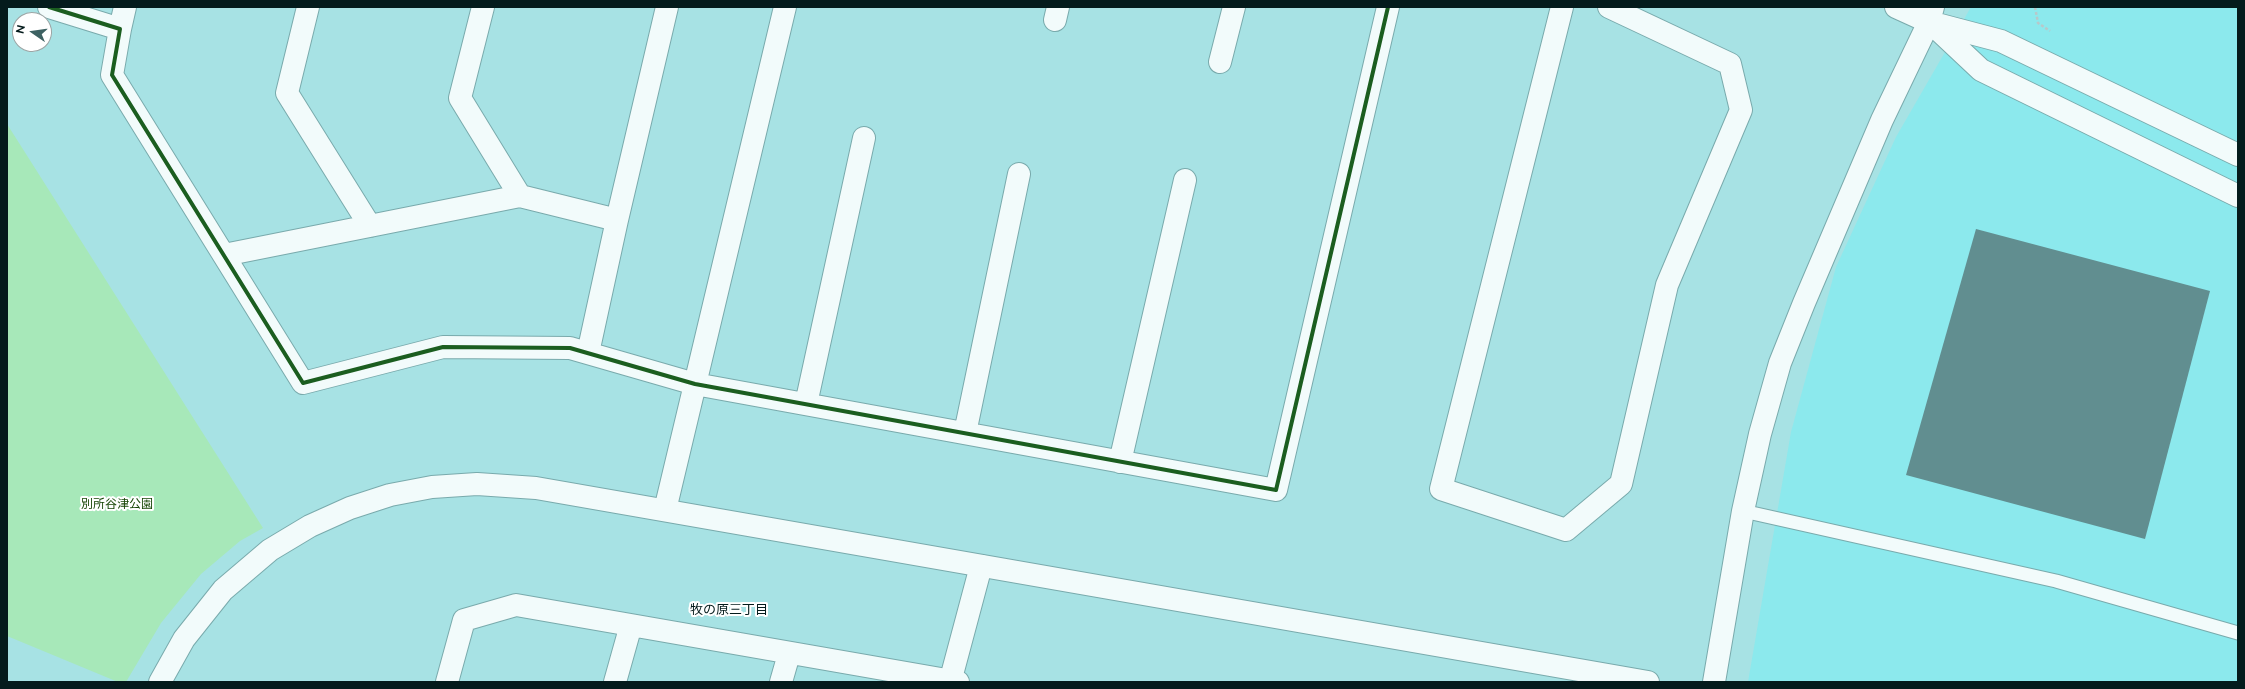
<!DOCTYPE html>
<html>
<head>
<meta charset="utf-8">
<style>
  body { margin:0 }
  #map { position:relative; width:2245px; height:689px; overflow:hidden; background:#a7e2e4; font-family:Raleway,sans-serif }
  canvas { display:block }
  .frame { position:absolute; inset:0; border:8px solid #041b1c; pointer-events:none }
  .north { position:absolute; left:12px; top:12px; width:40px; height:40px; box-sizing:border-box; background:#fff; border:1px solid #9ba4a4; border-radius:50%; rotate:283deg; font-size:11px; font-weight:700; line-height:16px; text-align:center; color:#041b1c }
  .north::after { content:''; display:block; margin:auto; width:14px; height:18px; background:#3d6162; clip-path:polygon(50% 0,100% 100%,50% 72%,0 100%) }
</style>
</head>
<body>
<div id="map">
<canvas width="2245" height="689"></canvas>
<div class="frame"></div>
<div class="north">N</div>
</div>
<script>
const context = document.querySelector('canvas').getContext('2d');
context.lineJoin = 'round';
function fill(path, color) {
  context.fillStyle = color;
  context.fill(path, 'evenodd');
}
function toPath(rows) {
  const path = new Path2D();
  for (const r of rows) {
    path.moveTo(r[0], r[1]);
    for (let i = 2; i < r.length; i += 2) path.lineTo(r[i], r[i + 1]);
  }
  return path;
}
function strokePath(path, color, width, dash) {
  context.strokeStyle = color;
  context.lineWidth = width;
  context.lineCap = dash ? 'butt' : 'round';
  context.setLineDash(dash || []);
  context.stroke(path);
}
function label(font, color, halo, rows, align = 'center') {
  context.font = font + ' Raleway,"Noto Sans JP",sans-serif';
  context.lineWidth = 4;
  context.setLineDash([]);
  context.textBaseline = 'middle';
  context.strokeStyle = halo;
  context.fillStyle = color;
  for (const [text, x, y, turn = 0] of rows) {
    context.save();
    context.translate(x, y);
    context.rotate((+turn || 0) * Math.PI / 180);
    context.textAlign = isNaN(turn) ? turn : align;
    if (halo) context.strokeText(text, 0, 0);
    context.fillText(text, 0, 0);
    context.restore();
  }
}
fill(toPath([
  [1971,7,2238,7,2238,682,1748,682,1791,432,1836,267,1896,137]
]), '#8ce9ed');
fill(toPath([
  [7,124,263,528,240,541,201,574,161,623,126,682,118,682,7,636]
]), '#a7e8b9');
fill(toPath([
  [1976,229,2210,291,2145,539,1906,475]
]), '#618e90');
const service = toPath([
  [1743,511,2056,581,2238,633]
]);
const minor = toPath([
  [49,7,120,29,112,75,303,383,443,347,570,348,695,384,1276,490,1388,7],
  [308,7,287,93,370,226],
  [483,7,460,98,520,196,617,220,667,7],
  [1562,7,1441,489,1566,530,1621,484,1667,285,1741,110,1730,64,1609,7],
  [1055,20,1058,7],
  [120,29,125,7],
  [1220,62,1234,7],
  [224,255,520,196],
  [588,353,617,220],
  [806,404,864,138],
  [965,433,1019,174],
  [1120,462,1185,180],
  [665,510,785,7],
  [447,682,464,620,516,605,958,682],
  [615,682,631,625],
  [781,682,789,654],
  [950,682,981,566]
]);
const tertiary = toPath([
  [1896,7,1929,22,2001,41,2238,155],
  [1932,24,1981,70,2238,196],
  [160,682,184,639,223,590,270,550,310,526,350,508,390,495,432,487,477,484,536,488,1648,682],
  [1714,682,1743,511,1760,434,1780,363,1804,303,1882,120,1929,22,1933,7]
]);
strokePath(service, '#79aaac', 15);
strokePath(minor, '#79aaac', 24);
strokePath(tertiary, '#79aaac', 24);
strokePath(toPath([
  [2035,7,2038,23,2050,31]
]), '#b8c8ca', 2.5, [3, 2]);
strokePath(service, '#f2fbfb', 13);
strokePath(minor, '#f2fbfb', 22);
strokePath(tertiary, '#f2fbfb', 22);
strokePath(toPath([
  [49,7,120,29,112,75,303,383,443,347,570,348,695,384,1276,490,1388,7]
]), '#1b5e20', 4);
label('12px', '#164505', '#fff', [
  ["別所谷津公園",117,504]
]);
label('13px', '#041b1c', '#fff', [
  ["牧の原三丁目",729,610]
]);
</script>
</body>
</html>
